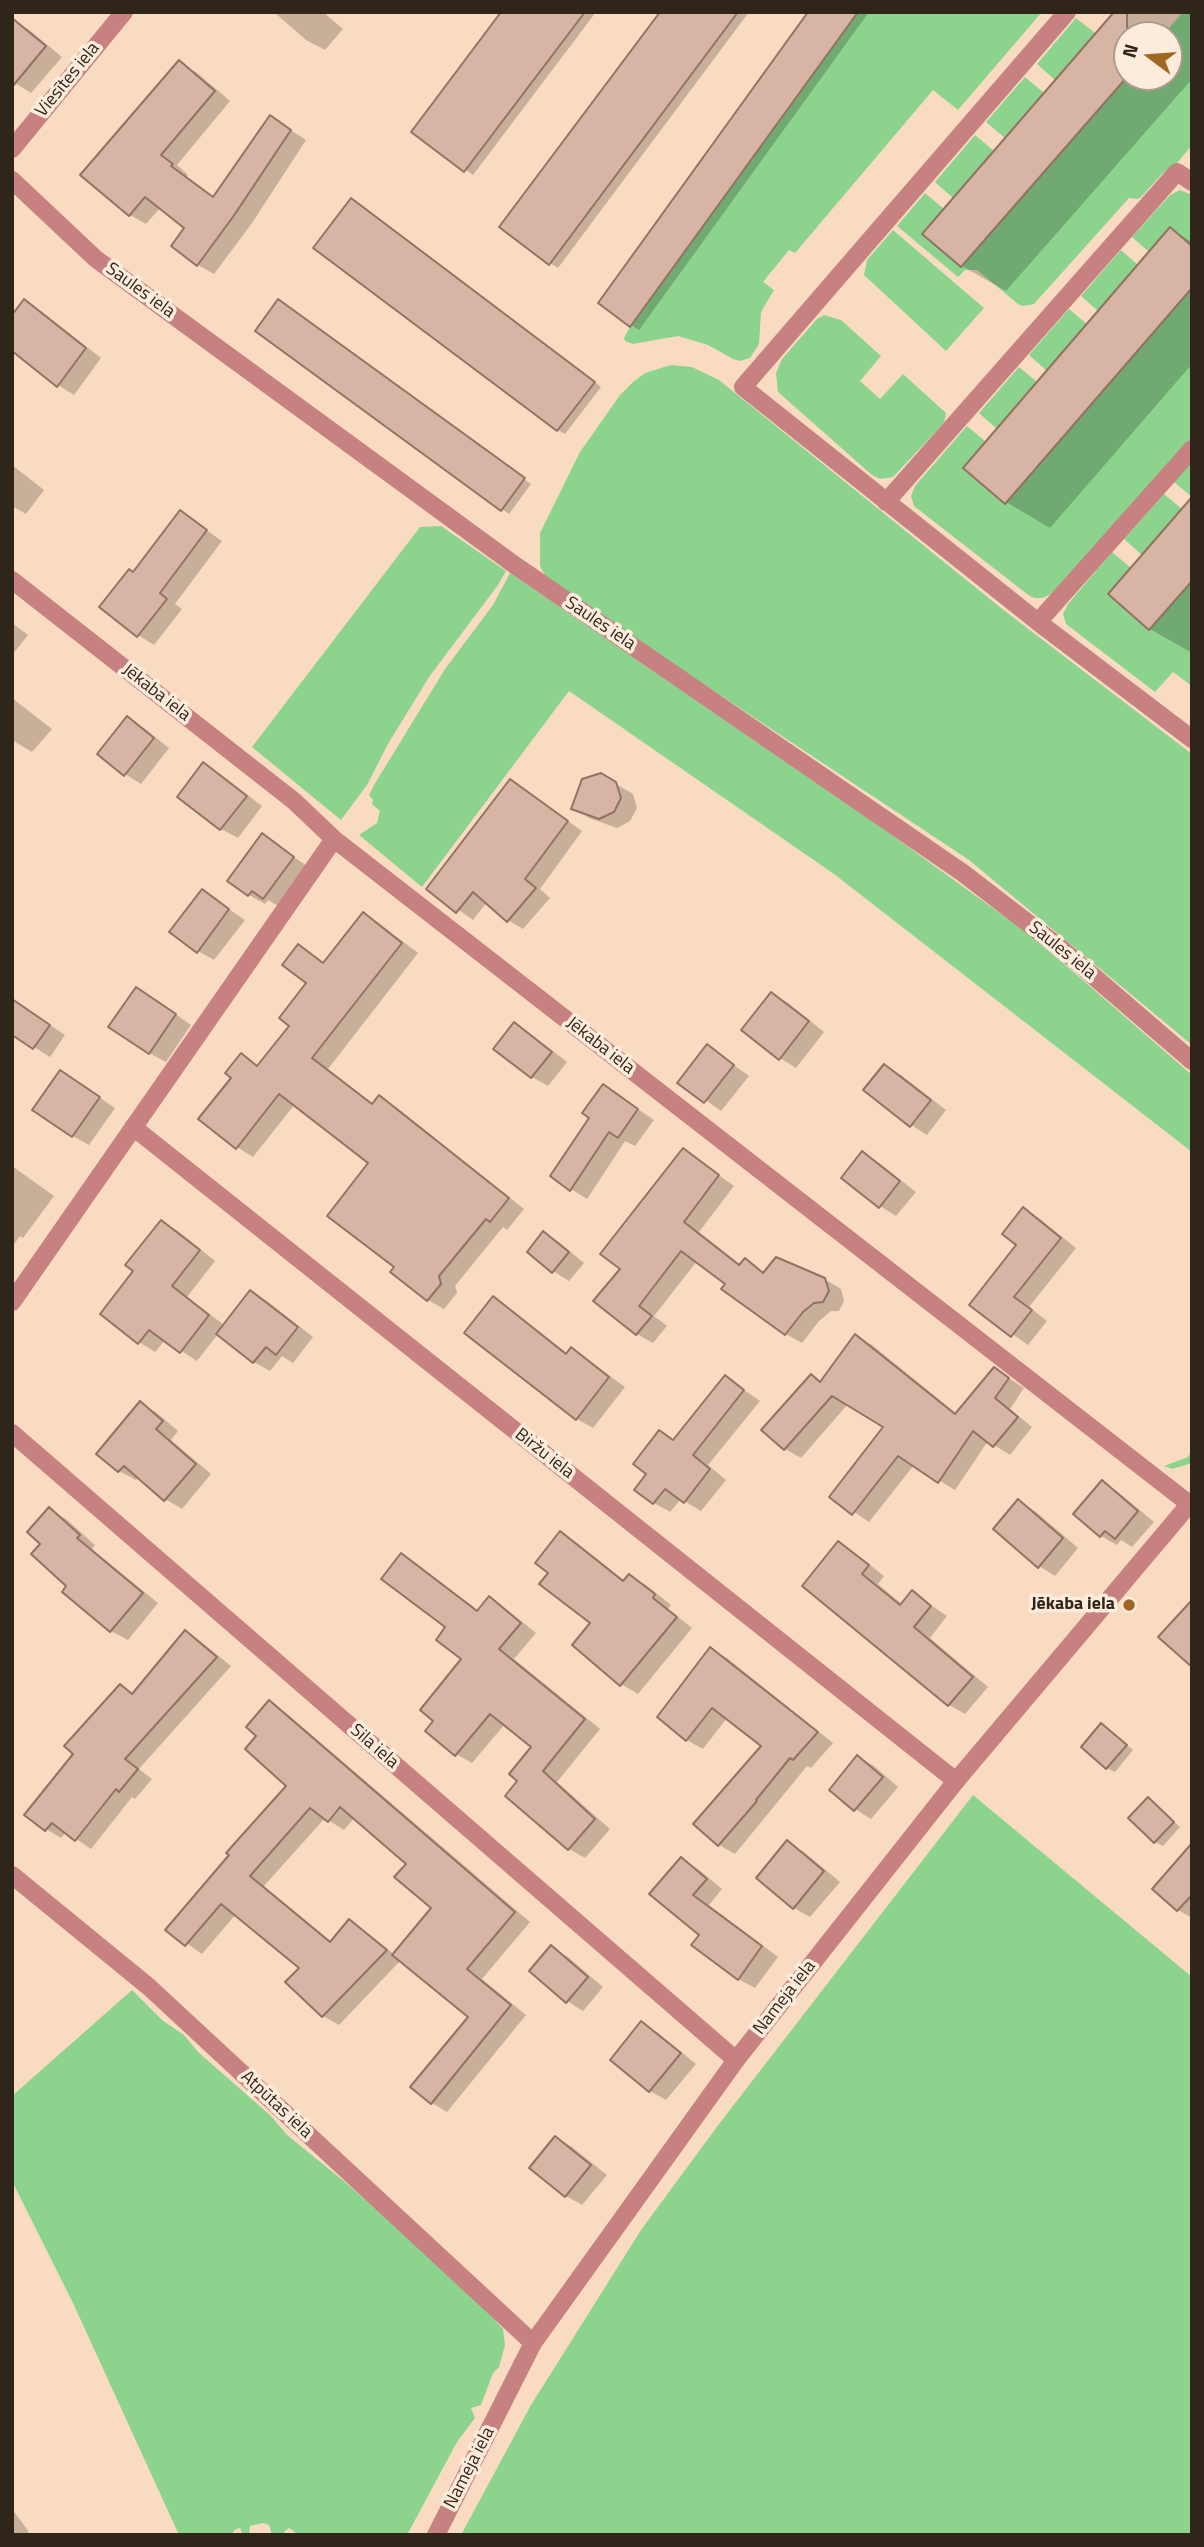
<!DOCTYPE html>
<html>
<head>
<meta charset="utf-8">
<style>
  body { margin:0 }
  #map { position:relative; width:1204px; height:2547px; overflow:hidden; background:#f9dbc1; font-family:"Titillium Web",sans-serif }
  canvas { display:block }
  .frame { position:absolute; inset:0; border:14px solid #30251b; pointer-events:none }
  .north { position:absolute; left:1113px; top:21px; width:70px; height:70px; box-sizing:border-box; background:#fdebdb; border:2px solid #ab9c8e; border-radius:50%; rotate:286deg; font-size:19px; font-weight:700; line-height:28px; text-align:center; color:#30251b }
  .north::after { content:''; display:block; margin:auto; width:24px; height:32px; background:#a06724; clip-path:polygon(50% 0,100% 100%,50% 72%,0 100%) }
</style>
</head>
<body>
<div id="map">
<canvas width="1204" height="2547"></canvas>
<div class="frame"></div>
<div class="north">N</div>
</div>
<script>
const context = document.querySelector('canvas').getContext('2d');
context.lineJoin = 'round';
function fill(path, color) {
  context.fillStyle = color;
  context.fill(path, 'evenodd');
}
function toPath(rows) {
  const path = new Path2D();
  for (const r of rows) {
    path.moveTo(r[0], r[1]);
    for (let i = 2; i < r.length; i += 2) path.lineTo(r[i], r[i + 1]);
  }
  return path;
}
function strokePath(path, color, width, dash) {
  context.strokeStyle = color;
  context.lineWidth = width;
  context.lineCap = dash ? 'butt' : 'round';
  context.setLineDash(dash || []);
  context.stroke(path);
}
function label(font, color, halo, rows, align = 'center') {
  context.font = font + ' "Titillium Web",sans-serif';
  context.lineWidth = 7;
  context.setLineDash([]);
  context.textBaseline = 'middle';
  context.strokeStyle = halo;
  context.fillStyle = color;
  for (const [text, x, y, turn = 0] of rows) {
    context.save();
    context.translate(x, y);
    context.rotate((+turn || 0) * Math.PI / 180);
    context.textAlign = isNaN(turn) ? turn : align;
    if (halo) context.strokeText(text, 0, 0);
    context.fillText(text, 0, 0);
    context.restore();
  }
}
fill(toPath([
  [858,12,1042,12,958,110,933,90,795,253,789,250,763,282,774,290,761,312,759,344,750,358,740,361,733,359,708,345,678,336,633,344,625,341,624,338,630,327],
  [1183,12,1192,12,1192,145,1177,163,1161,175,1142,196,1138,199,1129,198,1034,304,1023,306,1018,304,977,270,965,270,958,277,897,226,925,193,944,209,923,234,961,267,1127,77,1169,77,1169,35,1163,35],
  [1076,18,1095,33,1055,80,1037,64],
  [1025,77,1044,93,1005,138,986,122],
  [975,135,994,151,953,198,935,182],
  [1180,190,1192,195,1192,246,1149,252,1132,237,1170,195],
  [893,230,984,308,946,351,864,275,867,260],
  [1121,250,1138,265,1098,311,1081,296],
  [1192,288,1192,438,1051,594,1043,598,1034,598,1027,594,914,506,911,496,915,486,967,426,985,441,963,468,1005,503],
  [1069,309,1087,324,1047,371,1029,355],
  [824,315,841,320,881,356,860,381,880,399,903,374,946,413,944,423,893,477,880,479,872,475,778,392,776,373,782,359,817,319],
  [671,365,692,367,719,380,1001,608,1192,754,1192,1045,969,860,548,581,540,566,540,533,580,452,620,395,633,382,645,373],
  [1019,367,1037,382,997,429,979,413],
  [1192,462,1192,497,1174,482],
  [1164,494,1182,509,1142,555,1124,539],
  [441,526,506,571,498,585,429,677,388,744,367,785,341,820,252,747,420,527],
  [1112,552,1131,568,1108,594,1149,630,1192,581,1192,686,1173,672,1155,692,1066,624,1063,614,1068,604],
  [510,573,882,828,1023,930,1062,962,1192,1075,1192,1152,834,874,569,691,422,887,359,835,377,823,380,811,372,804,373,800,369,795,374,785,445,669,493,605],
  [1192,1450,1192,1463,1172,1469,1164,1466,1188,1457],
  [973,1795,1192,1977,1192,2535,461,2535,531,2405,641,2230,719,2124],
  [132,1990,162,2020,184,2035,198,2052,271,2116,287,2135,345,2182,465,2288,503,2329,505,2345,499,2367,493,2373,481,2405,471,2408,475,2418,457,2442,407,2535,296,2535,295,2532,289,2528,285,2531,283,2535,272,2535,269,2525,263,2523,250,2526,249,2535,243,2535,240,2528,234,2530,232,2535,179,2535,73,2303,12,2181,12,2096]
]), '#8cd48e');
fill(toPath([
  [274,12,323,12,343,29,325,50,306,40],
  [504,12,596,12,473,175,414,131],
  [662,12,749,12,558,268,550,263],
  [811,12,869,12,639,330,631,325],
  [1115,12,1192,12,1192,79,1006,291,962,266],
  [1127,35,1169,35,1169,77,1127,77],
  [12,20,28,29,62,57,31,93,15,83],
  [179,63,196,72,230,101,177,165,188,175,186,177,215,198,270,117,306,140,252,223,214,274,198,265,187,227,161,207,146,224,130,215],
  [359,204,601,387,565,434,558,430],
  [1171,230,1192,242,1192,364,1050,528,1006,502],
  [24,302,41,311,101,358,74,395,58,385],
  [286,306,531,484,509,514,502,509],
  [12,465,44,490,26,514,12,506],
  [1192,500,1192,653,1150,629,1110,594],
  [180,512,222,541,175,604,182,609,154,645,138,635,134,574],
  [12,623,28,635,12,655],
  [12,698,52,729,32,752,12,740],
  [128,719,144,728,169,748,141,784,125,774],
  [204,765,220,774,262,806,238,838,221,829,180,797],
  [601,775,633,794,637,808,630,821,617,828,589,818,573,808],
  [511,781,582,831,540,889,550,898,523,929,508,920,487,902,473,920,429,889],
  [263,836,310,868,280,907,268,900,265,904,249,895],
  [202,891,245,920,214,960,198,951],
  [364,914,380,924,418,953,328,1069,374,1105,379,1097,396,1107,524,1209,507,1230,503,1227,455,1286,457,1293,444,1309,428,1300,393,1271,396,1267,370,1162,295,1104,253,1157,237,1147,233,1077,241,1056,259,1066,291,1025,309,983,298,946,325,964],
  [771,994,788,1003,824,1032,796,1068,780,1058],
  [153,998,191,1025,166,1062,149,1053],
  [12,1000,65,1035,50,1057,12,1033],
  [514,1024,531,1034,567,1062,548,1086,532,1077,495,1048],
  [707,1046,749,1076,721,1111,680,1082],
  [884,1066,901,1075,946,1110,927,1135,911,1125],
  [77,1082,115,1108,89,1145,73,1136],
  [604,1086,654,1120,635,1146,625,1141,587,1199,571,1189,592,1118],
  [684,1150,734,1186,699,1232,741,1265,745,1260,765,1273,824,1279,841,1289,844,1301,839,1311,831,1311,819,1321,802,1343,786,1334,697,1261,654,1316,667,1326,653,1343,637,1334,596,1301,622,1269],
  [863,1154,879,1163,916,1192,896,1216,880,1206],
  [12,1166,54,1196,23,1238,20,1236,12,1247],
  [1024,1209,1040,1219,1076,1248,1029,1307,1047,1321,1028,1345,972,1305,1018,1244],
  [162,1222,178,1231,215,1261,187,1297,224,1325,251,1292,267,1301,313,1337,293,1363,282,1356,270,1371,254,1362,218,1334,197,1361,165,1340,155,1352,139,1342,135,1271],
  [544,1233,560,1243,584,1263,569,1281,553,1271],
  [493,1299,509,1308,568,1354,571,1349,587,1359,625,1387,593,1428,577,1419,467,1333],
  [856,1336,872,1345,957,1414,995,1369,1024,1388,1010,1409,1032,1427,1010,1455,988,1441,955,1490,914,1465,869,1522,831,1496,886,1427,848,1404,801,1458,785,1449,811,1376,822,1382],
  [725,1377,760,1401,708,1465,726,1480,701,1511,681,1499,670,1512,654,1503,649,1474,660,1432,675,1441],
  [141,1404,157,1413,178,1431,171,1440,211,1474,182,1509,165,1499,139,1477,136,1480,119,1471,99,1453],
  [1102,1482,1118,1492,1154,1522,1132,1547,1121,1540,1117,1545,1101,1536],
  [1018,1502,1035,1511,1078,1548,1055,1576,1039,1566],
  [50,1510,66,1519,95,1545,92,1549,158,1603,128,1640,111,1631,64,1591,69,1586],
  [561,1533,577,1543,625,1581,629,1576,646,1585,671,1605,668,1609,692,1628,638,1694,621,1684,592,1623,550,1572],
  [838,1543,855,1553,884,1576,878,1584,903,1605,913,1593,947,1616,930,1638,988,1687,965,1714,949,1705,804,1586],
  [402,1555,417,1564,479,1611,489,1599,505,1608,536,1633,514,1659,600,1729,557,1782,610,1829,585,1858,569,1849,507,1796,520,1781,534,1747,505,1724,472,1763,456,1754,436,1721,463,1659,448,1627],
  [185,1632,200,1641,231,1666,139,1769,152,1779,135,1799,132,1797,91,1849,66,1832,61,1838,46,1829,75,1753,120,1686,135,1694],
  [710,1649,727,1658,833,1743,811,1768,807,1766,735,1854,719,1845,763,1746,727,1718,703,1749,687,1740],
  [269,1703,285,1712,530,1922,482,1979,526,2015,447,2112,432,2103,471,2017,401,1960,339,2025,323,2016,301,1968,236,1914,202,1954,168,1930,289,1786,259,1736],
  [355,1817,408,1864,433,1908,395,1955,365,1931,349,1921,332,1942,264,1886,325,1818,344,1830],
  [1102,1725,1133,1750,1115,1772,1107,1768],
  [858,1757,874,1766,898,1787,871,1819,855,1809],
  [1148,1799,1180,1827,1163,1846,1155,1842],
  [788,1843,804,1852,840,1882,810,1917,794,1908],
  [682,1859,698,1869,722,1889,709,1905,778,1957,755,1988,738,1979,701,1935],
  [1192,1859,1192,1918,1178,1910,1154,1889],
  [551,1947,568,1957,603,1987,583,2011,567,2001],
  [642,2024,658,2033,696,2064,666,2100,650,2091,612,2060],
  [556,2138,572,2147,607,2175,582,2205,566,2196,532,2168],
  [12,2509,29,2532,25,2535,12,2535]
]), '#0003');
const building = toPath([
  [501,12,585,12,464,172,411,132,501,12],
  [660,12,738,12,549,265,499,227,660,12],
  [808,12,858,12,630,327,598,303,808,12],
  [1114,12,1127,12,1127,77,961,267,922,234,1114,12],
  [12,18,46,46,12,87,12,18],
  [179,60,215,91,161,155,173,164,171,166,213,197,270,115,291,130,235,214,197,266,171,246,184,228,145,197,129,216,80,175,179,60],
  [351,198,595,382,557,431,313,248,351,198],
  [1170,227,1192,246,1192,288,1005,504,963,468,1170,227],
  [24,299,86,348,57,387,12,351,12,315,24,299],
  [278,299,525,478,501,511,255,331,278,299],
  [1192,497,1192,581,1149,630,1108,594,1192,497],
  [180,510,207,530,160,593,167,599,137,637,99,607,129,569,133,572,180,510],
  [127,716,154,738,124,776,97,754,127,716],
  [203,762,247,796,220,830,177,797,203,762],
  [601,773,616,782,621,798,614,812,599,819,571,809,582,779,601,773],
  [510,779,568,821,525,879,536,888,507,922,473,892,456,913,426,889,510,779],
  [262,833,294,857,263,899,252,891,248,896,227,881,262,833],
  [202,889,229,909,197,953,169,932,202,889],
  [363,912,402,943,312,1058,372,1104,379,1095,509,1198,490,1222,486,1219,439,1276,441,1284,427,1301,390,1272,394,1267,327,1216,368,1163,279,1094,236,1149,198,1119,231,1078,225,1073,241,1053,257,1066,289,1026,279,1018,306,983,282,965,298,944,323,963,363,912],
  [136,987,176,1014,149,1054,108,1027,136,987],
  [771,992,809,1021,779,1060,741,1030,771,992],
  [12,999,50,1025,33,1049,12,1035,12,999],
  [514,1022,552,1052,531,1078,493,1049,514,1022],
  [707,1044,734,1065,704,1103,677,1083,707,1044],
  [884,1064,931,1100,910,1127,863,1090,884,1064],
  [60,1070,100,1097,72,1137,32,1110,60,1070],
  [603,1084,638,1109,618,1138,609,1132,570,1191,550,1176,589,1118,582,1113,603,1084],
  [683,1148,719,1175,684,1222,739,1265,745,1258,763,1273,776,1257,825,1278,829,1291,823,1302,814,1303,803,1312,785,1335,721,1289,725,1284,681,1251,639,1306,652,1316,636,1335,593,1301,620,1269,600,1254,683,1148],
  [862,1151,900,1181,879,1208,841,1178,862,1151],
  [1023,1207,1061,1238,1014,1297,1032,1310,1011,1337,969,1305,1016,1245,1002,1234,1023,1207],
  [161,1220,200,1250,172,1286,209,1315,180,1353,149,1330,138,1344,100,1314,133,1271,125,1265,161,1220],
  [543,1231,569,1252,552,1273,527,1252,543,1231],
  [250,1290,298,1327,276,1355,266,1347,253,1363,216,1334,250,1290],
  [493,1296,566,1354,571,1347,609,1377,576,1420,464,1333,493,1296],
  [855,1334,955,1414,994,1367,1009,1378,995,1398,1018,1417,993,1447,973,1431,938,1483,898,1456,852,1515,829,1497,883,1427,832,1396,784,1450,761,1430,811,1374,820,1382,855,1334],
  [725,1375,744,1390,693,1455,710,1469,684,1503,665,1489,653,1504,634,1490,646,1474,633,1464,659,1430,673,1440,725,1375],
  [140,1401,163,1421,156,1429,196,1464,164,1501,124,1466,118,1472,96,1454,140,1401],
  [1102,1480,1138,1511,1115,1539,1105,1531,1100,1537,1073,1514,1102,1480],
  [1018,1499,1063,1538,1038,1568,993,1529,1018,1499],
  [49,1507,80,1535,77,1538,143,1593,110,1632,62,1592,66,1586,31,1554,40,1544,27,1532,49,1507],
  [560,1531,623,1581,629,1574,655,1594,653,1598,677,1617,620,1686,572,1645,590,1623,539,1584,548,1573,535,1563,560,1531],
  [838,1541,869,1565,862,1574,900,1605,912,1590,931,1606,914,1627,973,1677,948,1706,802,1586,838,1541],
  [401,1553,477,1611,489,1596,521,1623,499,1649,585,1719,543,1771,595,1819,568,1850,505,1796,517,1781,509,1774,531,1747,490,1714,455,1756,425,1731,433,1721,420,1710,461,1659,436,1640,445,1627,381,1579,401,1553],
  [1192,1600,1192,1667,1158,1637,1192,1600],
  [185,1630,217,1657,125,1759,138,1769,119,1792,116,1789,75,1841,52,1823,45,1831,24,1815,73,1754,64,1746,120,1684,132,1694,185,1630],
  [710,1647,818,1732,793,1760,790,1758,756,1800,757,1801,718,1846,693,1824,761,1746,712,1708,686,1741,657,1717,710,1647],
  [269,1700,515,1912,467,1969,511,2005,431,2104,410,2087,468,2017,392,1955,431,1908,394,1877,406,1864,340,1807,328,1822,310,1808,250,1876,330,1942,349,1919,387,1950,322,2017,285,1982,299,1968,221,1904,185,1946,165,1930,229,1855,226,1853,286,1786,245,1749,256,1736,246,1727,269,1700],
  [1101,1723,1127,1745,1106,1769,1081,1747,1101,1723],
  [857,1755,883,1777,854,1811,829,1790,857,1755],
  [1148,1797,1174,1822,1154,1843,1128,1818,1148,1797],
  [787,1840,824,1871,793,1909,756,1878,787,1840],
  [1192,1843,1192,1895,1177,1911,1152,1889,1192,1843],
  [681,1857,707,1879,693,1895,762,1946,738,1980,691,1945,699,1935,649,1894,681,1857],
  [551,1945,588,1977,566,2003,529,1971,551,1945],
  [641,2021,681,2053,649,2092,610,2060,641,2021],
  [555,2136,591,2165,565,2197,529,2168,555,2136]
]);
fill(building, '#d7b4a3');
strokePath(building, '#927262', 2);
strokePath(toPath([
  [1067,12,743,387,1038,622,1192,739],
  [12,149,124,12],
  [12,180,96,259,516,566,963,873,1063,950,1192,1061],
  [886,502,1177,172,1192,182],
  [12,580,294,801,334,839,1192,1506],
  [1038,622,1192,449],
  [133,1127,956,1781],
  [12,1302,334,839],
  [12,1433,736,2060],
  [12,1875,149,1987,533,2343]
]), '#c68180', 18);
strokePath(toPath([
  [436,2535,533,2343,736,2060,956,1781,1192,1501]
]), '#c68180', 18);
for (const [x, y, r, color] of [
  [1129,1605,7,"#a06724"]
]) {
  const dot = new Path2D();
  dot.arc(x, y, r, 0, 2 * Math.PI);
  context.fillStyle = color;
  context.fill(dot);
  strokePath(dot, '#fdebdb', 2.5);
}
label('18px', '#30251b', '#fdebdb', [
  ["Viesītes iela",68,80,-51],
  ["Saules iela",140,291,36],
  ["Saules iela",600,624,34],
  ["Jēkaba iela",156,693,38],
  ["Saules iela",1062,951,39],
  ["Jēkaba iela",600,1046,38],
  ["Biržu iela",544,1454,38],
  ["Sila iela",374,1747,41],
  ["Nameja iela",785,1998,-52],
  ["Atpūtas iela",276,2105,43],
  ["Nameja iela",470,2468,-63]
]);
label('bold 18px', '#30251b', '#fdebdb', [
  ["Jēkaba iela",1115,1605]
], 'right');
</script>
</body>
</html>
